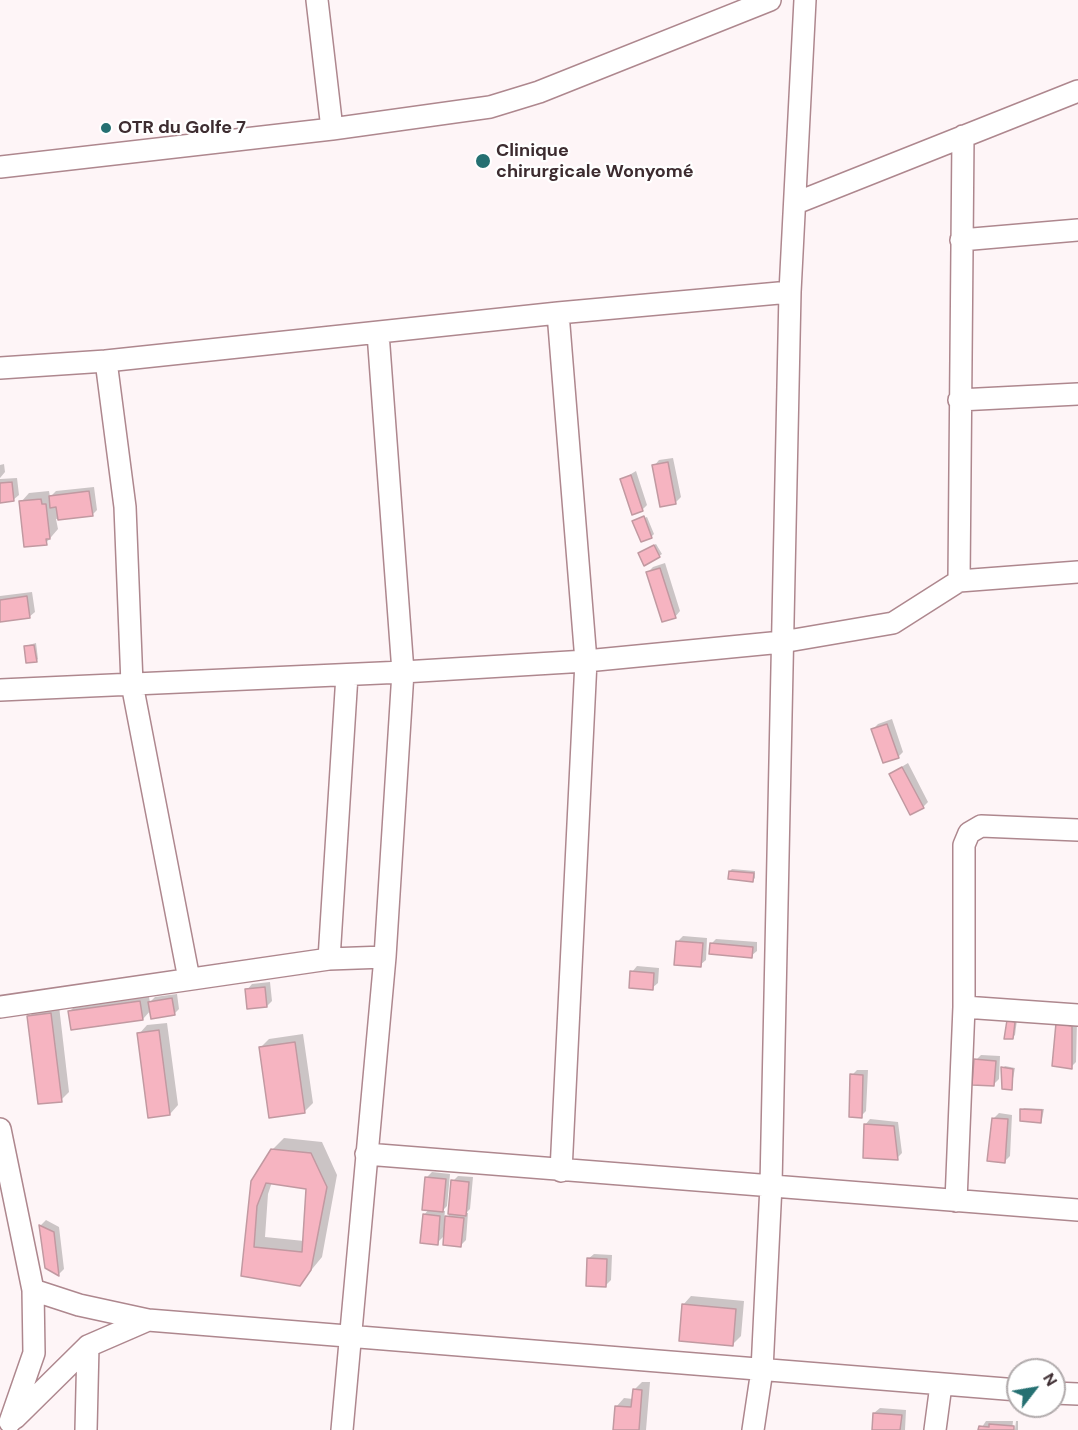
<!DOCTYPE html>
<html>
<head>
<meta charset="utf-8">
<style>
  body { margin:0 }
  #map { position:relative; width:1078px; height:1430px; overflow:hidden; background:#fef5f7; font-family:"DM Sans",sans-serif }
  canvas { display:block }
  .north { position:absolute; left:1006px; top:1358px; width:60px; height:60px; box-sizing:border-box; background:#fff; border:2px solid #b1abac; border-radius:50%; rotate:59deg; font-size:16px; font-weight:700; line-height:24px; text-align:center; color:#3d2c30 }
  .north::after { content:''; display:block; margin:auto; width:21px; height:27px; background:#257072; clip-path:polygon(50% 0,100% 100%,50% 72%,0 100%) }
</style>
</head>
<body>
<div id="map">
<canvas width="1078" height="1430"></canvas>
<div class="north">N</div>
</div>
<script>
const context = document.querySelector('canvas').getContext('2d');
context.lineJoin = 'round';
function fill(path, color) {
  context.fillStyle = color;
  context.fill(path, 'evenodd');
}
function toPath(rows) {
  const path = new Path2D();
  for (const r of rows) {
    path.moveTo(r[0], r[1]);
    for (let i = 2; i < r.length; i += 2) path.lineTo(r[i], r[i + 1]);
  }
  return path;
}
function strokePath(path, color, width, dash) {
  context.strokeStyle = color;
  context.lineWidth = width;
  context.lineCap = dash ? 'butt' : 'round';
  context.setLineDash(dash || []);
  context.stroke(path);
}
function label(font, color, halo, rows, align = 'center') {
  context.font = font + ' "DM Sans",sans-serif';
  context.lineWidth = 4.5;
  context.setLineDash([]);
  context.textBaseline = 'middle';
  context.strokeStyle = halo;
  context.fillStyle = color;
  for (const [text, x, y, turn = 0] of rows) {
    context.save();
    context.translate(x, y);
    context.rotate((+turn || 0) * Math.PI / 180);
    context.textAlign = isNaN(turn) ? turn : align;
    if (halo) context.strokeText(text, 0, 0);
    context.fillText(text, 0, 0);
    context.restore();
  }
}
fill(toPath([
  [673,458,681,497,676,502,654,466,659,460],
  [4,464,5,472,0,478,0,465],
  [636,471,647,505,642,510,621,480],
  [17,478,19,495,13,500,0,501,0,479],
  [94,487,97,510,92,515,56,519,58,529,46,543,21,502,29,493,49,491,50,497,56,491],
  [647,517,654,534,651,537,635,522],
  [656,544,662,554,659,556,642,551],
  [665,563,680,611,675,617,648,572,653,567],
  [32,592,35,612,29,617,0,621,0,596],
  [36,643,38,659,36,661,25,646],
  [892,719,903,752,898,757,872,730,878,724],
  [908,763,928,802,923,807,890,774],
  [732,869,755,871,755,878,753,880,730,871],
  [683,936,707,938,706,960,700,965,678,941],
  [716,939,757,942,757,951,751,956,711,944],
  [637,966,659,968,658,983,652,988,632,972],
  [270,982,272,1001,267,1006,247,990,252,984],
  [148,993,150,1002,155,997,177,994,179,1009,174,1014,151,1010,143,1019,70,1011,78,1003],
  [59,1006,69,1092,61,1100,29,1017,37,1008],
  [1017,1020,1015,1035,1013,1037,1008,1021],
  [1077,1021,1076,1062,1071,1067,1057,1024],
  [167,1023,178,1105,170,1114,139,1034,147,1025],
  [303,1034,313,1103,304,1112,261,1047,269,1039],
  [981,1055,1000,1056,999,1079,994,1084,976,1060],
  [1005,1066,1015,1068,1011,1089,1003,1068],
  [857,1070,868,1070,866,1111,861,1116,852,1075],
  [1024,1108,1044,1109,1042,1119,1040,1121,1022,1110],
  [999,1113,1012,1115,1010,1156,1004,1162,993,1119],
  [870,1119,898,1122,902,1153,897,1158,865,1125],
  [284,1138,322,1142,337,1175,322,1257,299,1285,243,1274,253,1181,272,1150],
  [272,1182,307,1188,304,1241,265,1237,268,1194],
  [432,1172,450,1174,447,1206,442,1211,445,1211,444,1220,450,1214,453,1181,458,1176,473,1177,470,1209,466,1213,468,1213,466,1240,461,1245,445,1235,437,1243,424,1215,429,1209,427,1177],
  [46,1220,59,1227,64,1269,59,1274,46,1267,41,1225],
  [594,1254,612,1255,611,1280,606,1285,588,1259],
  [691,1296,744,1301,741,1336,733,1344,683,1305],
  [642,1382,650,1382,646,1430,614,1430,616,1407,624,1398,633,1399,634,1390],
  [880,1408,906,1410,905,1430,873,1430,874,1413],
  [986,1421,1013,1421,1012,1430,980,1430],
  [1016,1421,1018,1421,1018,1430,1015,1430]
]), '#0003');
const building = toPath([
  [668,462,676,504,660,507,652,465,668,462],
  [631,475,643,511,632,515,620,479,631,475],
  [12,482,14,501,0,503,0,483,12,482],
  [89,491,93,516,58,520,56,507,50,508,49,496,89,491],
  [41,499,42,504,46,504,50,539,46,539,47,545,24,547,19,501,41,499],
  [644,516,652,538,641,542,632,521,644,516],
  [654,545,660,557,644,566,638,553,654,545],
  [660,568,676,618,662,622,646,572,660,568],
  [27,596,30,618,0,622,0,600,27,596],
  [34,645,37,662,26,663,24,646,34,645],
  [887,724,899,758,883,763,871,729,887,724],
  [902,767,924,808,910,815,889,774,902,767],
  [729,871,754,873,753,882,728,879,729,871],
  [676,941,703,943,701,967,674,965,676,941],
  [710,943,753,947,752,958,709,954,710,943],
  [630,971,654,973,653,990,629,988,630,971],
  [265,987,267,1007,247,1009,245,989,265,987],
  [172,998,175,1015,151,1019,148,1002,172,998],
  [140,1001,143,1020,71,1030,68,1011,140,1001],
  [51,1013,62,1102,38,1104,27,1016,51,1013],
  [1007,1020,1015,1022,1013,1039,1004,1039,1007,1020],
  [1056,1023,1072,1026,1072,1069,1052,1066,1056,1023],
  [159,1030,170,1115,148,1118,137,1033,159,1030],
  [295,1042,305,1113,269,1118,259,1047,295,1042],
  [974,1059,996,1061,994,1086,972,1085,974,1059],
  [1001,1067,1013,1069,1012,1090,1002,1089,1001,1067],
  [850,1074,863,1075,862,1118,849,1117,850,1074],
  [1020,1109,1042,1110,1041,1123,1020,1121,1020,1109],
  [992,1118,1008,1119,1005,1163,987,1161,992,1118],
  [864,1124,894,1126,898,1160,863,1158,864,1124],
  [271,1149,311,1153,327,1187,311,1270,300,1286,241,1276,251,1181,271,1149],
  [266,1183,306,1189,302,1252,254,1247,257,1206,266,1183],
  [425,1177,446,1179,443,1212,422,1210,425,1177],
  [451,1180,469,1182,466,1216,448,1214,451,1180],
  [423,1214,440,1216,438,1245,420,1243,423,1214],
  [445,1216,464,1218,461,1247,443,1245,445,1216],
  [39,1225,54,1232,59,1276,45,1268,39,1225],
  [587,1258,607,1259,606,1287,586,1286,587,1258],
  [682,1304,736,1309,733,1346,679,1341,682,1304],
  [633,1389,642,1390,639,1430,613,1430,615,1406,631,1407,633,1389],
  [873,1413,902,1415,900,1430,872,1430,873,1413],
  [989,1424,1014,1426,1014,1430,978,1430,979,1426,989,1427,989,1424]
]);
fill(building, '#f6b4c1');
strokePath(building, '#c199a1', 1.5);
const minor = toPath([
  [317,0,332,129],
  [0,167,332,129,490,107,539,92,770,0],
  [796,203,1078,91],
  [961,240,1078,230],
  [558,313,586,661,561,1171],
  [106,361,125,507,132,684,189,979],
  [0,368,106,361,558,313,790,292],
  [959,400,1078,394],
  [959,581,963,136],
  [0,690,403,672,586,661,782,642,893,623,959,581,1078,572],
  [329,959,347,675],
  [0,1007,329,959,385,957],
  [964,1007,1078,1015],
  [0,1129,33,1290,34,1353,10,1422],
  [366,1154,1078,1210],
  [956,1201,964,1007,964,845,969,833,981,826,1078,830],
  [33,1290,79,1305,148,1320,1018,1390],
  [1054,1393,1078,1394],
  [15,1418,88,1346,148,1320],
  [86,1430,88,1346],
  [342,1430,385,957,403,672,378,333],
  [753,1430,762,1370,771,1185,790,292,805,0],
  [935,1430,941,1385]
]);
strokePath(minor, '#ae878e', 24);
strokePath(minor, '#fff', 21);
for (const [x, y, r, color] of [
  [106,128,6,"#257072"],
  [483,161,8,"#257072"]
]) {
  const dot = new Path2D();
  dot.arc(x, y, r, 0, 2 * Math.PI);
  context.fillStyle = color;
  context.fill(dot);
  strokePath(dot, '#fff', 2);
}
label('bold 18px', '#3d2c30', '#fff', [
  ["OTR du Golfe 7",118,128],
  ["Clinique",496,151],
  ["chirurgicale Wonyomé",496,172]
], 'left');
</script>
</body>
</html>
